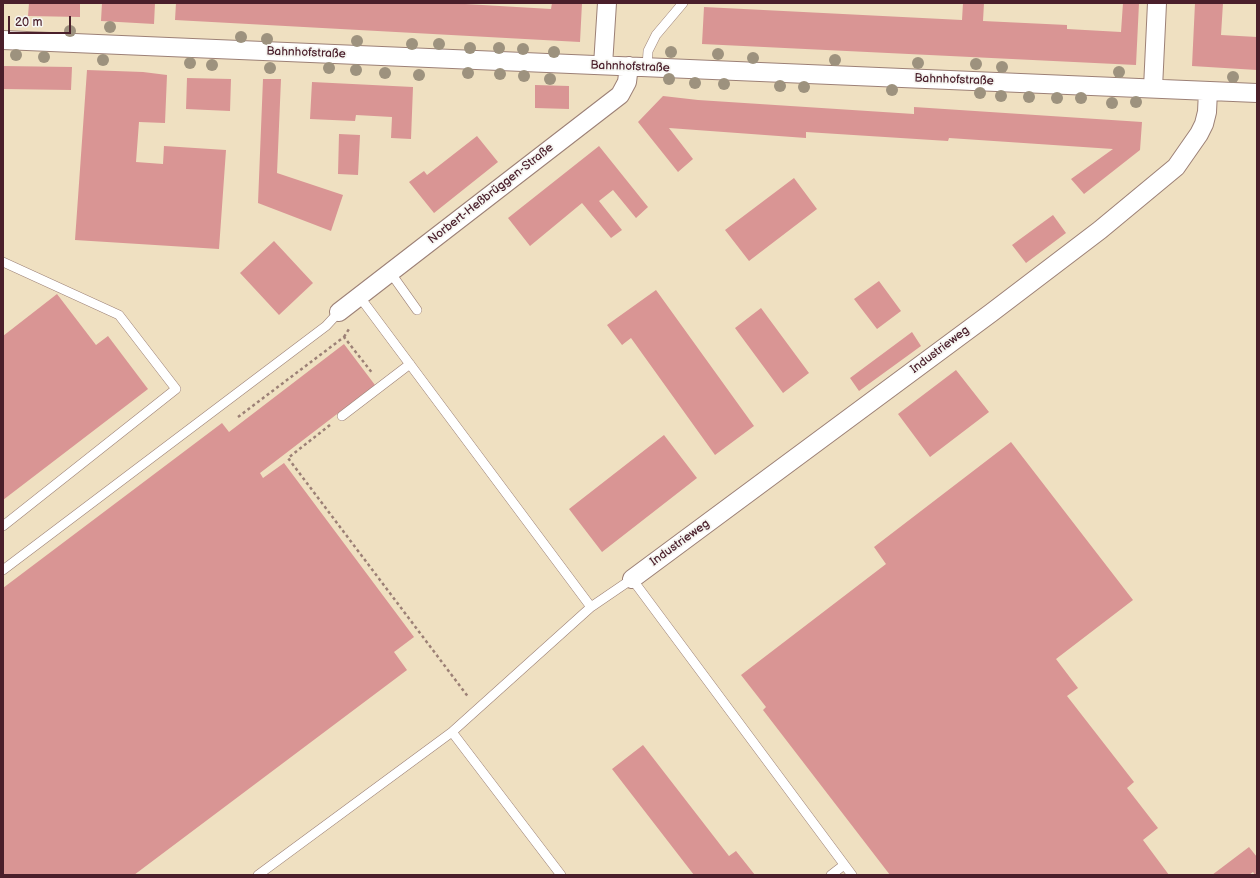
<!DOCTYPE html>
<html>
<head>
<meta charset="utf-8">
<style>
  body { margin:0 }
  #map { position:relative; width:1260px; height:878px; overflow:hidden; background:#efe0c1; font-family:"Balsamiq Sans",sans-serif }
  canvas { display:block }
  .frame { position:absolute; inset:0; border:4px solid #4a1f2b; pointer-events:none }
  .scale { position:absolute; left:8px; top:16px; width:63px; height:18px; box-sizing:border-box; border:2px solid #4a1f2b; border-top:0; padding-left:5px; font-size:12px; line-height:14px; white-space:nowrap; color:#4a1f2b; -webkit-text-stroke:3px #f6f6f2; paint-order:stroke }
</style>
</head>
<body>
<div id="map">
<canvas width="1260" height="878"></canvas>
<div class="frame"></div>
<div class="scale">20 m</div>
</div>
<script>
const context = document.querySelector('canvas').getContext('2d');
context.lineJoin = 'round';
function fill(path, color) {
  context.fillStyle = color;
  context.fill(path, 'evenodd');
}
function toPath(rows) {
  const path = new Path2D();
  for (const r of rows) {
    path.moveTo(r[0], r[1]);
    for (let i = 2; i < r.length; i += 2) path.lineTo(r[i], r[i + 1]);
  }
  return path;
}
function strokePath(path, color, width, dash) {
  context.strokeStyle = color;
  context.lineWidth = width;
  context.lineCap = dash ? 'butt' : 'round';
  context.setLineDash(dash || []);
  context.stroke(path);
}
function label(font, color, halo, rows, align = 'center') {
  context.font = font + ' "Balsamiq Sans",sans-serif';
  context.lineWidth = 3.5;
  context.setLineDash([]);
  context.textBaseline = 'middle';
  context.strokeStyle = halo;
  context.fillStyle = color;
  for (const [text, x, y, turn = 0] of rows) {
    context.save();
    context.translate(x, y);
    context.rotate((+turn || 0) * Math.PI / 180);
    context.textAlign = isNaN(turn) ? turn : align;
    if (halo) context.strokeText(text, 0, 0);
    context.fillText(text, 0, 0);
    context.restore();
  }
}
fill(toPath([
  [29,3,80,3,80,17,28,16],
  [102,3,155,3,154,24,101,21],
  [176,3,448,3,551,9,552,3,582,3,580,42,175,20],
  [963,3,984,3,983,21,1067,25,1067,29,1121,32,1123,3,1139,3,1136,65,702,44,704,7,962,20],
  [1195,3,1223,3,1221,35,1257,37,1257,70,1192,66],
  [3,66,72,67,71,90,3,89],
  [87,70,143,72,167,75,165,123,139,122,136,162,163,164,164,146,226,150,219,249,75,240],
  [187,78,231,79,230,111,186,109],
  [263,79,281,79,277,173,343,195,331,231,258,203],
  [312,82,413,87,411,139,391,138,392,117,356,115,355,121,310,119],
  [535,85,569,86,569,109,535,108],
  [663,96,698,100,914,114,914,107,1142,122,1140,150,1084,194,1071,179,1113,149,949,138,948,141,806,132,806,138,669,128,693,159,678,172,638,122],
  [339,134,360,135,358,175,338,174],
  [477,136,498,162,434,213,409,182,424,171,427,175],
  [599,146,648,207,636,218,613,190,599,201,622,230,611,238,582,203,530,246,508,218],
  [794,178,817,209,749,261,725,230],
  [1053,215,1066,233,1026,263,1012,245],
  [274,241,313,283,279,315,240,273],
  [879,281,901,311,877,329,854,299],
  [656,290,754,426,715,455,631,338,622,345,607,325],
  [57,294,96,345,108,336,148,389,3,500,3,336],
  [761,308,809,373,783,393,735,328],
  [912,332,921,346,859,391,850,378],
  [344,344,375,385,260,473,263,478,284,463,414,637,394,652,407,670,134,875,3,875,3,588,222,423,229,432],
  [956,370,989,412,930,457,898,414],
  [664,435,697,478,602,552,569,509],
  [1011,442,1133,600,1056,659,1078,688,1067,696,1134,782,1127,788,1158,828,1143,840,1169,875,890,875,763,710,766,707,741,675,886,564,874,547],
  [643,745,729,856,736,851,755,875,694,875,612,769],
  [1249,847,1257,857,1257,875,1255,875,1253,872,1249,875,1212,875]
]), '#d99594');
const lane = toPath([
  [647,67,648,51,656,35,683,3],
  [3,262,119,315,176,389,3,526],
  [390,272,417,310],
  [359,296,591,607],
  [342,416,410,364],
  [3,570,326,326,339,312],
  [452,732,561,875],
  [258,875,452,732,591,607,632,579,852,875],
  [831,875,844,865]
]);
const street = toPath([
  [3,40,1257,93],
  [603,65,607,3],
  [1153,88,1157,3],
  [339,312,620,95,627,82,629,66],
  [632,579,991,313,1100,230,1176,167,1199,134,1204,124,1207,112,1208,91]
]);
strokePath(lane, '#9c8076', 10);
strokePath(street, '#9c8076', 20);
strokePath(toPath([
  [344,337,349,329],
  [238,417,344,337,373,374],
  [330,425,288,458,469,698]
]), '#9c8076', 2.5, [3, 3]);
strokePath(lane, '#fff', 9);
strokePath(street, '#fff', 18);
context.fillStyle = '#9d927e';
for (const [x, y] of [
  [110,27],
  [70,31],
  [241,37],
  [267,39],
  [357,41],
  [412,44],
  [439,44],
  [470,48],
  [499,48],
  [523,49],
  [554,52],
  [671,52],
  [718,54],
  [16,55],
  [44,57],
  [753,58],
  [103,60],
  [835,60],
  [190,63],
  [918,63],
  [976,64],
  [212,65],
  [1002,67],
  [270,68],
  [329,68],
  [356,70],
  [1119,72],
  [385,73],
  [468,73],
  [500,74],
  [419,75],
  [524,76],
  [1233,77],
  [550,79],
  [669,79],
  [695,83],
  [724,84],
  [780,86],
  [804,87],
  [892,90],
  [980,93],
  [1001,96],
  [1029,97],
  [1057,98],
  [1081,98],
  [1136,102],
  [1112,103]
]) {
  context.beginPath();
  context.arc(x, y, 6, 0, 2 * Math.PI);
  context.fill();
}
label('12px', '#4a1f2b', '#f6f6f2', [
  ["Bahnhofstraße",306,53,2],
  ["Bahnhofstraße",630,67,2],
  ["Bahnhofstraße",954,80,2],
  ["Norbert-Heßbrüggen-Straße",491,194,-38],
  ["Industrieweg",940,350,-37],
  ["Industrieweg",680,543,-36]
]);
</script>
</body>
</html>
